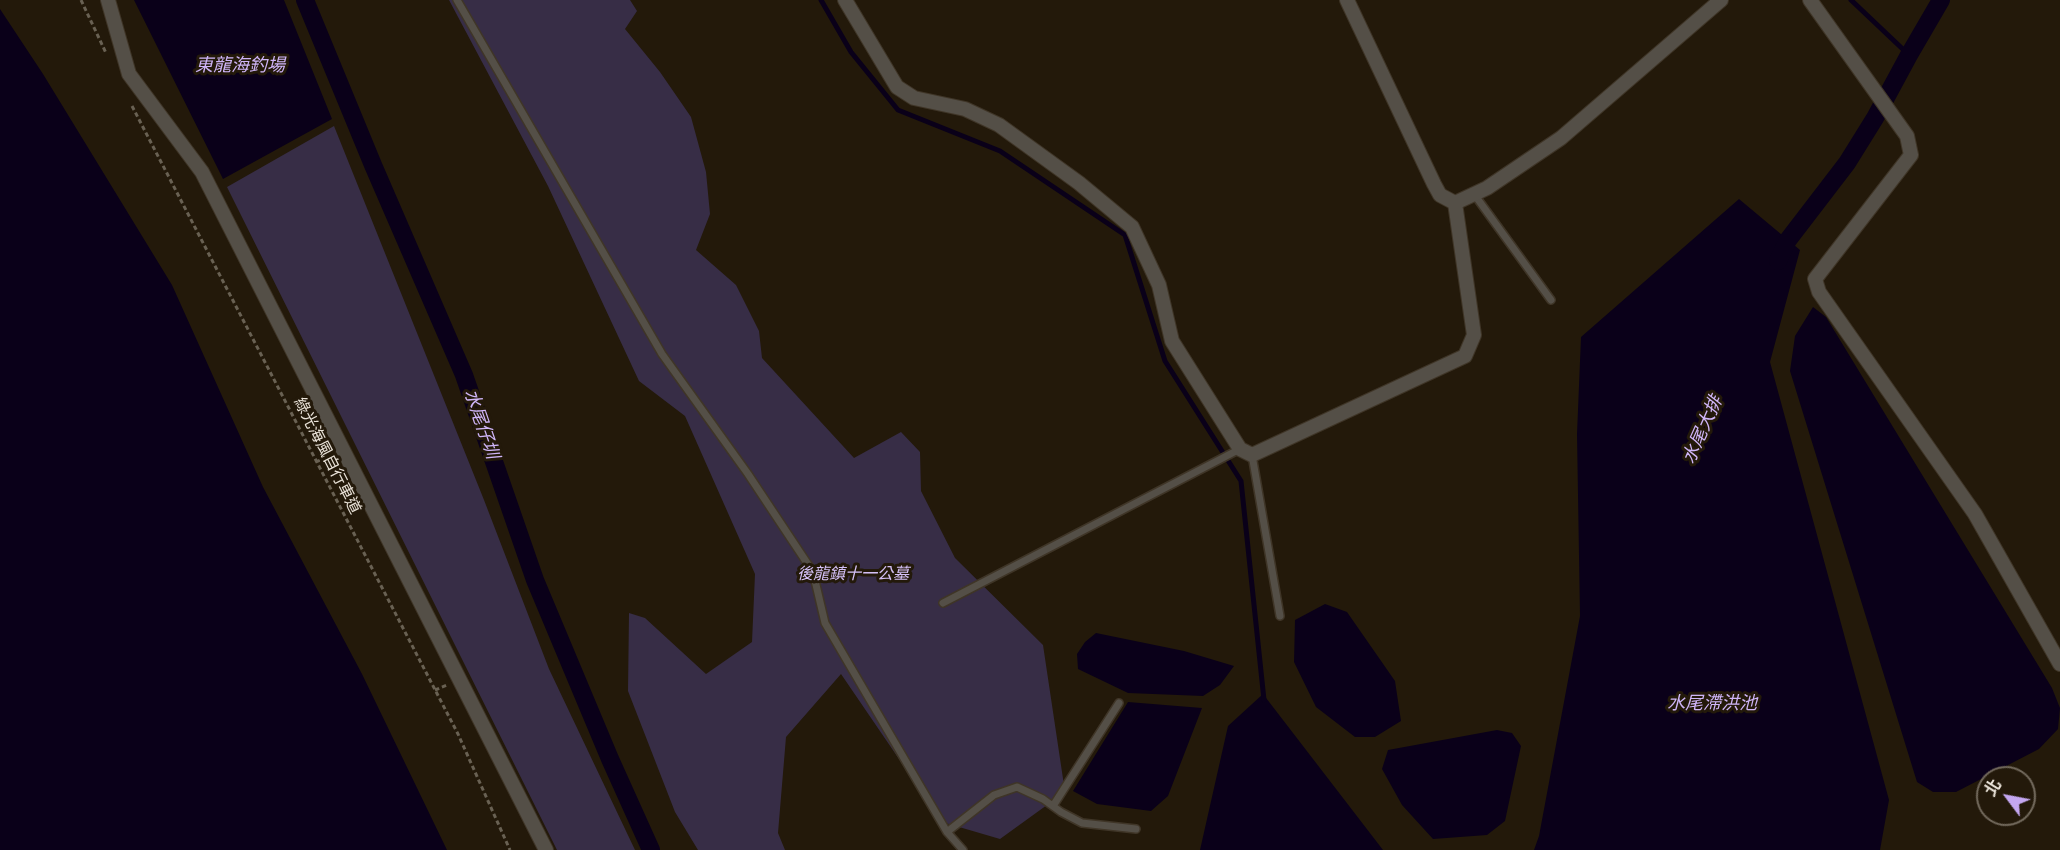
<!DOCTYPE html>
<html>
<head>
<meta charset="utf-8">
<style>
  body { margin:0 }
  #map { position:relative; width:2060px; height:850px; overflow:hidden; background:#23190a; font-family:"PT Serif","Noto Sans TC",serif }
  canvas { display:block }
  .north { position:absolute; left:1976px; top:766px; width:60px; height:60px; box-sizing:border-box; background:#23190a; border:2px solid #736a5d; border-radius:50%; rotate:302deg; font-size:16px; font-weight:700; line-height:24px; text-align:center; color:#eae3d9 }
  .north::after { content:''; display:block; margin:auto; width:21px; height:27px; background:#c4a7f1; clip-path:polygon(50% 0,100% 100%,50% 72%,0 100%) }
</style>
</head>
<body>
<div id="map">
<canvas width="2060" height="850"></canvas>
<div class="north">北</div>
</div>
<script>
const context = document.querySelector('canvas').getContext('2d');
context.lineJoin = 'round';
function fill(path, color) {
  context.fillStyle = color;
  context.fill(path, 'evenodd');
}
function toPath(rows) {
  const path = new Path2D();
  for (const r of rows) {
    path.moveTo(r[0], r[1]);
    for (let i = 2; i < r.length; i += 2) path.lineTo(r[i], r[i + 1]);
  }
  return path;
}
function strokePath(path, color, width, dash) {
  context.strokeStyle = color;
  context.lineWidth = width;
  context.lineCap = dash ? 'butt' : 'round';
  context.setLineDash(dash || []);
  context.stroke(path);
}
function label(font, color, halo, rows, align = 'center') {
  context.font = font + ' "PT Serif","Noto Sans TC",serif';
  context.lineWidth = 6;
  context.setLineDash([]);
  context.textBaseline = 'middle';
  context.strokeStyle = halo;
  context.fillStyle = color;
  for (const [text, x, y, turn = 0] of rows) {
    context.save();
    context.translate(x, y);
    context.rotate((+turn || 0) * Math.PI / 180);
    context.textAlign = isNaN(turn) ? turn : align;
    if (halo) context.strokeText(text, 0, 0);
    context.fillText(text, 0, 0);
    context.restore();
  }
}
fill(toPath([
  [449,0,630,0,637,11,625,29,660,72,691,117,706,172,710,214,696,250,736,285,759,331,762,358,854,458,901,432,920,452,921,491,955,558,1043,645,1065,792,1000,839,942,822,841,674,786,737,778,833,785,850,698,850,675,812,628,691,629,613,645,618,706,674,752,642,755,574,685,416,639,381,548,186],
  [334,126,484,500,549,669,635,850,557,850,227,187]
]), '#372d46');
fill(toPath([
  [134,0,284,0,332,119,223,179],
  [0,9,43,74,172,285,263,487,362,674,447,850,0,850],
  [1739,199,1800,250,1770,362,1889,800,1880,850,1534,850,1539,836,1580,616,1577,434,1581,337],
  [1813,307,1826,317,2052,688,2060,708,2058,729,2039,749,1956,792,1933,792,1917,782,1790,371,1795,336],
  [1325,604,1347,612,1395,681,1401,721,1375,737,1355,737,1316,707,1294,662,1295,620],
  [1096,633,1184,651,1234,666,1220,685,1203,696,1128,693,1078,669,1077,654,1085,642],
  [1263,694,1383,850,1200,850,1228,726],
  [1128,702,1202,708,1168,796,1151,811,1097,804,1073,791],
  [1497,730,1512,733,1521,746,1505,821,1487,835,1433,839,1402,805,1382,769,1388,750]
]), '#0a0019');
strokePath(toPath([
  [821,0,851,52,898,110,1000,151,1125,235,1165,361,1241,481,1264,700],
  [1851,0,1909,55]
]), '#0a0019', 5);
strokePath(toPath([
  [305,0,373,165,464,375,535,580,610,759,651,850],
  [1778,261,1788,240,1847,163,1875,118,1909,55,1941,0]
]), '#0a0019', 18);
const lane = toPath([
  [457,0,662,354,748,474,813,572,825,623,947,832,963,850],
  [1474,194,1551,300],
  [1252,455,1280,616],
  [943,603,1240,449],
  [1053,806,1119,703],
  [947,832,994,795,1017,787,1043,799,1061,812,1082,823,1136,829]
]);
const street = toPath([
  [108,0,129,74,202,172,546,850],
  [845,0,897,87,914,98,965,109,999,125,1079,183,1132,227,1159,285,1172,341,1240,449,1252,455,1465,356,1474,335,1455,203,1487,188,1561,138,1721,0],
  [1347,0,1434,184,1440,195,1455,203],
  [1810,0,1907,136,1911,155,1815,279,1819,292,1975,514,2060,664]
]);
strokePath(lane, '#3f3527', 10);
strokePath(street, '#3f3527', 16);
strokePath(toPath([
  [81,0,106,53],
  [132,106,458,734,510,850],
  [316,462,329,456],
  [435,690,447,685]
]), '#696153', 3, [4.5, 3]);
strokePath(lane, '#544f47', 7);
strokePath(street, '#544f47', 14);
label('16px', '#eae3d9', '#23190a', [
  ["綠光海風自行車道",327,456,63]
]);
label('italic 16px', '#d4c0f6', '#23190a', [
  ["後龍鎮十一公墓",853,574]
]);
label('italic 18px', '#cfb5f8', '#23190a', [
  ["東龍海釣場",240,66],
  ["水尾仔圳",481,424,71],
  ["水尾大排",1703,430,-66],
  ["水尾滯洪池",1712,704]
]);
</script>
</body>
</html>
